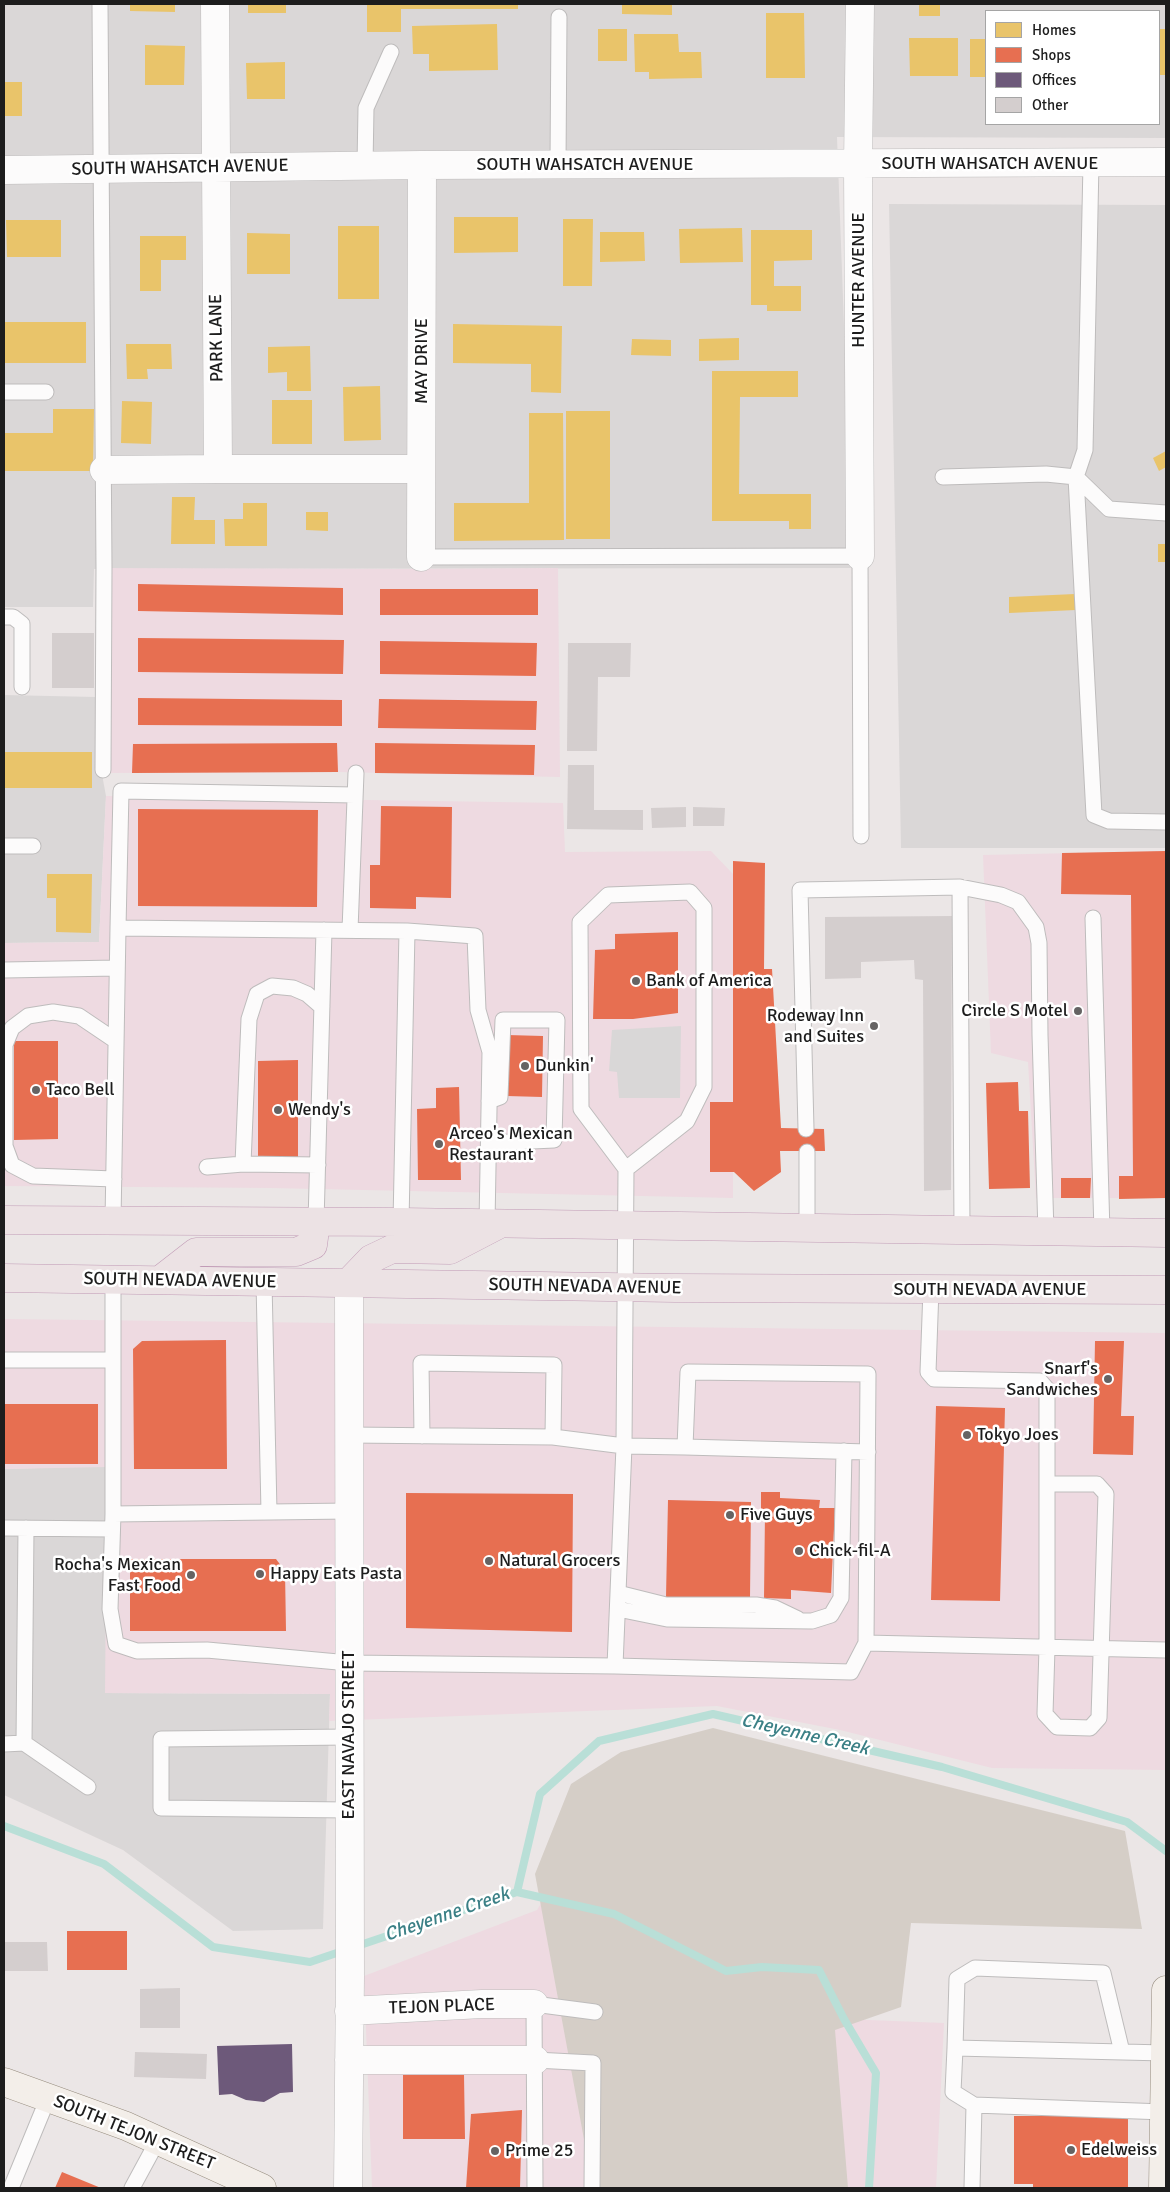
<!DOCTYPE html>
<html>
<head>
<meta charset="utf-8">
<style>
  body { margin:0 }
  #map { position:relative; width:1170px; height:2192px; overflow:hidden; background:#ebe6e6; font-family:Signika,sans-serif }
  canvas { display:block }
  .frame { position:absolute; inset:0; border:5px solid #1d1d1d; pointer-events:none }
  .legend { position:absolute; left:985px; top:10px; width:175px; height:115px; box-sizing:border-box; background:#fff; border:1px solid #a5a5a5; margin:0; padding:6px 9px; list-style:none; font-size:15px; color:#1d1d1d }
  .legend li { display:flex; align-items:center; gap:10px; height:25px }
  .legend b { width:25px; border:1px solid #a5a5a5 }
</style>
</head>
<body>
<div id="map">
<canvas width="1170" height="2192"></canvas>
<div class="frame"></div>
<ul class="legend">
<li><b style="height:14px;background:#e9c46a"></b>Homes</li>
<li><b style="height:14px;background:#e76f51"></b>Shops</li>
<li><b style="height:14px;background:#6d597a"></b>Offices</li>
<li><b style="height:14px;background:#d4cece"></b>Other</li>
</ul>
</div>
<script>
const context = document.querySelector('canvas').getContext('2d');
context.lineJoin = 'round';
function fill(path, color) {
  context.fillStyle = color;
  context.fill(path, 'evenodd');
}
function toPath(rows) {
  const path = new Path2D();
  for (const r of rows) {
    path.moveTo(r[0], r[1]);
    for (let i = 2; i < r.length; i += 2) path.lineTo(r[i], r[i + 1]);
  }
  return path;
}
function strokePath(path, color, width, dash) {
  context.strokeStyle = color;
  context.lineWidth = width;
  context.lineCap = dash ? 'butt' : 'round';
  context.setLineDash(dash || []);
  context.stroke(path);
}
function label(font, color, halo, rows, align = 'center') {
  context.font = font + ' Signika,sans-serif';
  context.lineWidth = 5;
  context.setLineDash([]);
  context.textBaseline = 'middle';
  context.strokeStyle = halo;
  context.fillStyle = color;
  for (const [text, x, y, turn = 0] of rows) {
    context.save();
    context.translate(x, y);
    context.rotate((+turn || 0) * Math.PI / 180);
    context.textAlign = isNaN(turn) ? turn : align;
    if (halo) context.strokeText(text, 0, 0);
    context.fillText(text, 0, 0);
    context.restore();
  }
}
fill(toPath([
  [4,4,1166,4,1166,138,837,137,853,568,94,569,93,607,4,607],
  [986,11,1159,11,1159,124,986,124],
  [889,204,1166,205,1166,848,901,848],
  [4,695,96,697,98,753,106,796,99,942,4,943],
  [107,1466,106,1693,330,1694,323,1929,233,1931,123,1850,4,1795,4,1469]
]), '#dad7d7');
fill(toPath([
  [104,568,408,569,558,568,560,777,338,772,106,773],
  [106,796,563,803,565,852,711,851,733,874,733,1198,271,1188,4,1186,4,943,99,942],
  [1166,851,1166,1198,1036,1198,1028,1062,991,1053,983,855],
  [4,1319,1166,1333,1166,1770,992,1768,840,1730,717,1706,329,1721,330,1694,105,1693,107,1467,4,1469],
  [617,1774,844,2019,944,2023,936,2188,372,2188,364,1976,537,1910]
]), '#eedae1');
fill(toPath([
  [681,1026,680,1098,619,1098,617,1072,609,1071,612,1030]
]), '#d9d7d7');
fill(toPath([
  [713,1728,1125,1831,1142,1929,911,1923,901,2007,835,2030,848,2188,593,2188,535,1874,571,1784,621,1752]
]), '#d5cec7');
fill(toPath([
  [130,4,175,4,175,12,130,11],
  [248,4,286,4,286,13,248,13],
  [367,4,518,4,518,9,401,9,401,32,367,32],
  [622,4,672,4,672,15,622,14],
  [919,4,940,4,940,16,919,16],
  [766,13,804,13,805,78,766,78],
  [497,24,498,70,429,71,429,54,413,54,412,26],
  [598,29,627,29,627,61,598,61],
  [1159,29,1166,29,1165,75,1159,75],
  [634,34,678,34,679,52,701,52,702,78,649,79,649,72,635,72],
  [909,38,958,38,958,76,910,76],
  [970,39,986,39,986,77,970,77],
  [145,45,185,46,184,85,145,85],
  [285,62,285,99,247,99,246,63],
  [4,82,22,82,22,116,4,116],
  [454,217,518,217,518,252,454,253],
  [563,219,593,219,592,286,563,286],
  [6,220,61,220,61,257,7,257],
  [338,226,379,226,379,299,338,299],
  [742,228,743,262,680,263,679,229],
  [751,230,812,230,812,260,774,261,774,286,801,286,801,311,767,311,767,305,751,305],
  [600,232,644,232,645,261,600,262],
  [247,233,290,234,290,274,247,274],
  [140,236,186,236,186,260,161,260,161,291,140,291],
  [4,322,86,322,86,363,4,363],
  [453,324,562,326,561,393,531,392,531,364,453,363],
  [739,338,739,360,699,361,699,339],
  [632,339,671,340,671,356,631,355],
  [126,344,171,344,172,369,147,369,148,379,127,379],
  [310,346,311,391,287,391,287,372,268,373,268,347],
  [712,371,798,371,798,397,740,397,739,494,811,494,811,529,789,529,789,521,712,521],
  [380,386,381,440,344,441,343,387],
  [272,400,312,400,312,444,272,444],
  [122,401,152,402,151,444,121,443],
  [53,409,94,409,93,471,4,471,4,433,53,433],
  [566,411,610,411,610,539,566,539],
  [529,413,563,413,564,540,454,541,454,503,529,503],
  [1166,451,1166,467,1159,471,1153,458],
  [172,497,195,497,194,520,215,520,215,544,171,544],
  [243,503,267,503,267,546,225,546,224,519,243,519],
  [306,512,328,512,328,531,306,530],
  [1158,544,1166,544,1166,562,1158,562],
  [1075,594,1076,610,1009,613,1009,597],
  [4,752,92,752,92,788,4,788],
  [47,874,92,874,91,933,56,932,56,898,47,898]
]), '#e9c46a');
fill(toPath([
  [138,584,343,588,343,615,138,611],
  [380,589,538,589,538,615,380,615],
  [138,638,344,640,343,674,138,672],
  [380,641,537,643,536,676,380,674],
  [138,698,342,700,342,726,138,725],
  [379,699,537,701,536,730,378,728],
  [337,743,338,772,132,773,133,744],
  [375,743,535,745,534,775,375,773],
  [381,806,452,807,451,898,416,897,416,909,370,908,370,865,380,865],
  [138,809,318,810,317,907,138,906],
  [1166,851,1166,1198,1119,1199,1119,1176,1133,1176,1131,895,1061,894,1062,853],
  [733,861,765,863,764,969,772,969,781,1128,824,1129,825,1151,780,1151,781,1172,754,1191,734,1172,710,1172,710,1102,733,1102],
  [678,932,678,1013,633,1019,593,1019,595,950,615,949,615,934],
  [507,1035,543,1036,542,1097,507,1096],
  [14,1041,58,1041,58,1139,14,1140],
  [298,1060,298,1158,258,1158,258,1061],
  [1018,1082,1019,1111,1028,1111,1030,1188,989,1189,986,1083],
  [459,1087,461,1180,418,1180,417,1109,436,1108,436,1088],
  [1061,1178,1091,1178,1090,1198,1061,1198],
  [226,1340,227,1469,134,1469,133,1349,142,1341],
  [1095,1341,1124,1341,1121,1416,1134,1416,1133,1455,1093,1454],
  [4,1404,98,1404,98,1464,4,1464],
  [936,1406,1005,1408,1000,1601,931,1600],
  [761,1492,780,1492,780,1498,820,1500,819,1508,835,1508,831,1593,791,1590,791,1599,764,1598,765,1512,761,1512],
  [406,1493,573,1494,572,1632,406,1628],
  [668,1500,751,1502,750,1598,666,1597],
  [130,1559,276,1559,285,1571,286,1631,130,1631],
  [67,1931,127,1931,127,1970,67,1970],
  [403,2075,464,2075,465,2139,403,2139],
  [522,2110,520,2188,466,2188,471,2114],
  [1014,2116,1128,2116,1128,2188,1033,2188,1033,2184,1014,2184],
  [62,2172,101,2188,55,2188]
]), '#e76f51');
fill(toPath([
  [292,2044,293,2092,280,2093,264,2102,246,2100,232,2094,219,2095,217,2046]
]), '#6d597a');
strokePath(toPath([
  [4,1826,104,1864,213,1947,310,1962,517,1892,540,1794,599,1741,713,1714,942,1767,1127,1822,1166,1851],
  [517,1892,614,1914,726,1971,762,1967,819,1970,844,2019,876,2073,869,2188]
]), '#b9dfd7', 8);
fill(toPath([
  [52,633,94,633,94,688,52,688],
  [568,643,631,643,630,677,598,677,597,751,567,751],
  [568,765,594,765,594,810,643,810,643,830,567,829],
  [686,807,686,827,652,828,651,808],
  [693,807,725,808,724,826,693,826],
  [952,916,951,1190,924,1191,923,980,915,979,914,960,861,962,861,978,825,979,825,917],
  [4,1942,47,1942,48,1971,4,1971],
  [180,1988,180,2028,140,2028,140,1989],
  [135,2052,207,2054,206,2079,134,2077]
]), '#d4cece');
const service = toPath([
  [100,4,104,568,103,770],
  [1091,163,1085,450,1076,477,1094,815,1109,821,1166,822],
  [558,165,559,17],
  [365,166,366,108,391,52],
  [4,392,46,392],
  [943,477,1046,474,1076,477,1109,509,1166,513],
  [421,557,860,556,861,836],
  [4,617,13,617,22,624,22,687],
  [4,846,33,846],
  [960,887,1001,895,1018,902,1036,927,1039,943,1040,1035,1046,1232],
  [1093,918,1102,1232],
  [118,928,121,791,355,795],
  [350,930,356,773],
  [407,931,475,936,478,1010,490,1052,487,1224],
  [4,970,117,968],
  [806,1129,800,890,960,887,962,1230],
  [489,1143,554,1140,557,1020,503,1020,500,1097,489,1101],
  [807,1152,807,1228],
  [243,1164,249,1019,257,994,272,986,293,988,307,994,322,1007],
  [207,1167,243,1164,318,1165],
  [114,1179,33,1176,12,1165,5,1146,5,1045,12,1028,28,1016,53,1012,79,1016,116,1041],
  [113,1221,118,928,407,931,401,1222],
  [316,1222,324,930],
  [264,1282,269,1512],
  [931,1289,928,1372,934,1379,1040,1381,1047,1389,1047,1648,1045,1714,1057,1727,1090,1728,1099,1718,1106,1494,1097,1484,1047,1484],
  [4,1360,113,1360],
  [349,1435,553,1437,624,1446,685,1447,688,1372,868,1374,866,1643,851,1672,615,1666],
  [422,1436,421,1363,554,1365,553,1437],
  [685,1447,868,1452],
  [349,1511,113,1514,110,1609,116,1644,137,1651,207,1650,349,1663,615,1666,624,1446,626,1169,581,1109,580,922,608,895,690,892,704,908,704,1087,687,1121,626,1169],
  [113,1514,113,1280],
  [4,1528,112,1529],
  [618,1593,666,1605,756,1605,775,1608,798,1619],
  [618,1609,667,1619,812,1621,831,1615,841,1598,844,1451],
  [866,1643,1166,1650],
  [24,1743,88,1787],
  [4,1744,24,1743,26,1528],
  [349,1810,161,1808,161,1739,349,1737],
  [955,2048,957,1979,975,1968,1103,1973,1122,2052],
  [535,2060,593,2063,592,2188],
  [1164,2112,974,2105,953,2092,955,2048,1165,2053],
  [11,2188,48,2098],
  [132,2188,158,2140],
  [535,2188,534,2004,595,2012],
  [972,2188,974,2105]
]);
const minor = toPath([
  [215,4,218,469,421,469],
  [860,4,858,165,860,556],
  [4,170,422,165,1166,162],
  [104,470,218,469],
  [421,557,422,165],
  [349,2011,482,2004,534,2004],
  [349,2060,535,2060],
  [348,2188,350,1976,349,1282]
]);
const secondary = toPath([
  [4,2082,126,2126,262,2188],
  [1163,2188,1166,1990]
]);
const trunk = toPath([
  [4,1220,401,1222,1166,1233],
  [4,1278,675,1288,1166,1290],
  [160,1280,196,1252,296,1252,313,1245,316,1222],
  [349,1282,371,1259,392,1249,450,1250,498,1225]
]);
strokePath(service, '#bebcbc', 17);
strokePath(minor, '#bebcbc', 29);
strokePath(secondary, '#968c7e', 29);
strokePath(trunk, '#c19bb6', 29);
strokePath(service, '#fcfbfb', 15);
strokePath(minor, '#fcfbfb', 28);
strokePath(secondary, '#f3eee9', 28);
strokePath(trunk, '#ece2e4', 28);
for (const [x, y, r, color] of [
  [636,981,5,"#656363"],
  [1078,1011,5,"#656363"],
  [874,1026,5,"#656363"],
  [525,1066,5,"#656363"],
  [36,1090,5,"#656363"],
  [278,1110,5,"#656363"],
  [439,1144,5,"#656363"],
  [1108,1379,5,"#656363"],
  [967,1435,5,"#656363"],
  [730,1515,5,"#656363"],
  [799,1551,5,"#656363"],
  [489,1561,5,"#656363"],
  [260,1574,5,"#656363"],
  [191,1575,5,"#656363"],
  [1071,2150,5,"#656363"],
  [495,2151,5,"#656363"]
]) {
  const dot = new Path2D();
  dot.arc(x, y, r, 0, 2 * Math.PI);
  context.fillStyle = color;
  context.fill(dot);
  strokePath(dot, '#fff', 2);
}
label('18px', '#1d1d1d', '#fff', [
  ["SOUTH WAHSATCH AVENUE",990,164],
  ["SOUTH WAHSATCH AVENUE",585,165],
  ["SOUTH WAHSATCH AVENUE",180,168,-1],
  ["HUNTER AVENUE",859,280,-90],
  ["PARK LANE",217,338,-91],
  ["MAY DRIVE",422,361,-90],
  ["SOUTH NEVADA AVENUE",180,1281,1],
  ["SOUTH NEVADA AVENUE",585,1287,1],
  ["SOUTH NEVADA AVENUE",990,1290],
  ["EAST NAVAJO STREET",349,1735,-90],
  ["TEJON PLACE",442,2007,-2],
  ["SOUTH TEJON STREET",134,2133,22]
]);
label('18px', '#1d1d1d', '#fff', [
  ["Bank of America",646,981],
  ["Circle S Motel",1068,1011,"right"],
  ["Rodeway Inn",864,1016,"right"],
  ["and Suites",864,1037,"right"],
  ["Dunkin'",535,1066],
  ["Taco Bell",46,1090],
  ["Wendy's",288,1110],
  ["Arceo's Mexican",449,1134],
  ["Restaurant",449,1155],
  ["Snarf's",1098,1369,"right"],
  ["Sandwiches",1098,1390,"right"],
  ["Tokyo Joes",977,1435],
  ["Five Guys",740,1515],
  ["Chick-fil-A",809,1551],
  ["Natural Grocers",499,1561],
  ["Rocha's Mexican",181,1565,"right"],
  ["Fast Food",181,1586,"right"],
  ["Happy Eats Pasta",270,1574],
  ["Edelweiss",1081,2150],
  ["Prime 25",505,2151]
], 'left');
label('italic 19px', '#3b8086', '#fff', [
  ["Cheyenne Creek",805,1735,13],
  ["Cheyenne Creek",447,1915,-19]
]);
</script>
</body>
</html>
